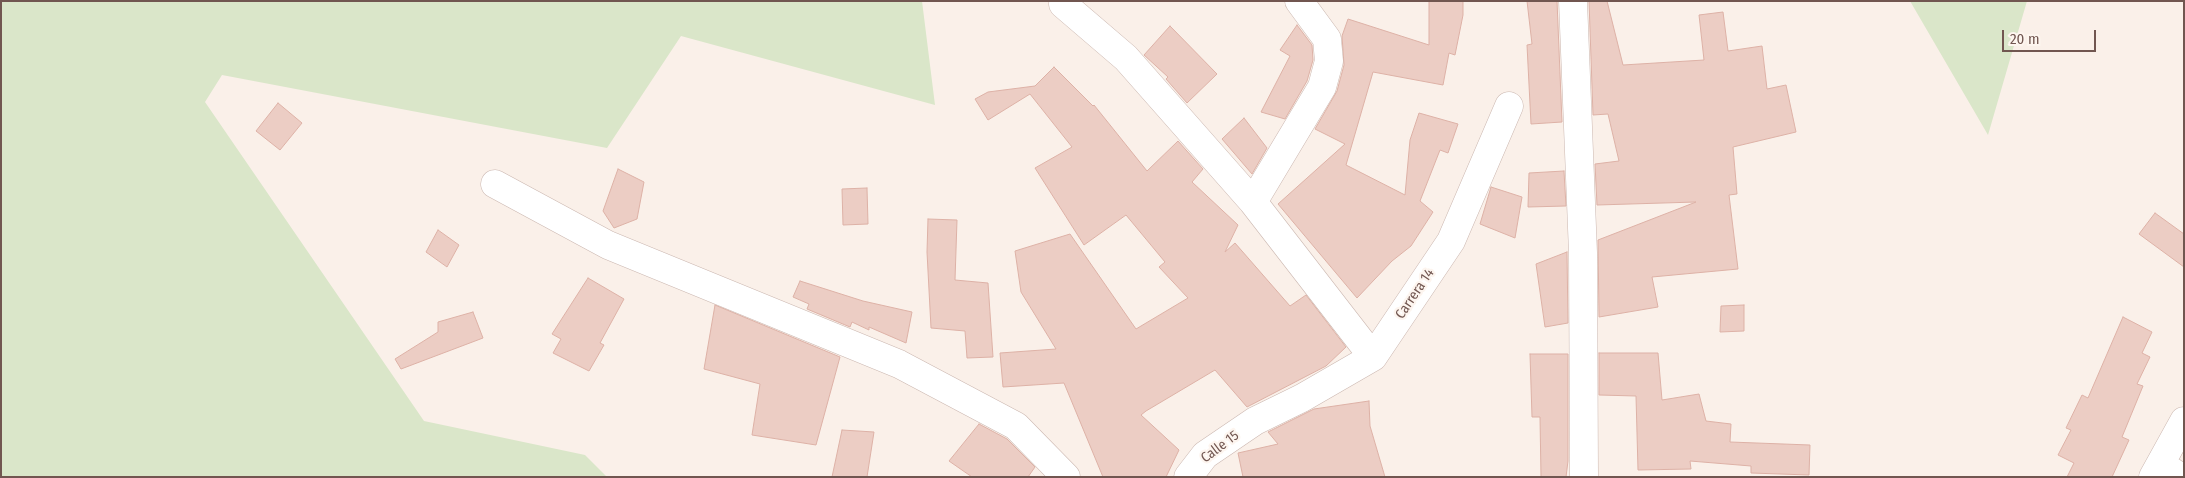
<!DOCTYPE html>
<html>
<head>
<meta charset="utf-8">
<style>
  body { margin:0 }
  #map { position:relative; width:2185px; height:478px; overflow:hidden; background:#faf0e9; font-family:"Fira Sans Condensed",sans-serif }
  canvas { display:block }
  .frame { position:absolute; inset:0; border:2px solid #715650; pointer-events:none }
  .scale { position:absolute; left:2002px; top:30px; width:94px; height:22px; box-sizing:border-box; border:2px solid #715650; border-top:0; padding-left:6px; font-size:15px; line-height:18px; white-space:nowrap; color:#715650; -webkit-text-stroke:4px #fdf5ef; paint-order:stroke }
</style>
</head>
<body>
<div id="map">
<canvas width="2185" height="478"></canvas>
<div class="frame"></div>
<div class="scale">20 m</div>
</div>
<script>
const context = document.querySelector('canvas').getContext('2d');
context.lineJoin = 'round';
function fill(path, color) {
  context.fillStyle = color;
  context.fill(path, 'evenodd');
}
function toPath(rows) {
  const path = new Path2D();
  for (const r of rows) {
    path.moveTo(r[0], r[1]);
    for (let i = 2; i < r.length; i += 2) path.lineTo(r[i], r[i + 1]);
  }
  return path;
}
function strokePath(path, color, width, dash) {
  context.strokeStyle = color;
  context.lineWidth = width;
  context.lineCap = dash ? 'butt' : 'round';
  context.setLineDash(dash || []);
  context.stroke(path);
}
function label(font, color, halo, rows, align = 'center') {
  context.font = font + ' "Fira Sans Condensed",sans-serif';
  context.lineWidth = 4.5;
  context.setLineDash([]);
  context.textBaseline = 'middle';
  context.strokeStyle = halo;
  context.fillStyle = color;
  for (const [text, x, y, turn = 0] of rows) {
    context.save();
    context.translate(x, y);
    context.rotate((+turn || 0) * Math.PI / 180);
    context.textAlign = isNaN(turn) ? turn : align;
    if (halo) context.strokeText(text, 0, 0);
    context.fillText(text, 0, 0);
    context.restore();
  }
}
fill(toPath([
  [1,1,922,1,935,105,681,36,607,148,222,75,205,102,424,421,585,455,607,477,1,477],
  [1910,1,2027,1,1988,135]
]), '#dae6c9');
const building = toPath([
  [1429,1,1463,1,1463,15,1455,55,1449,53,1443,85,1373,72,1346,165,1405,195,1410,140,1419,113,1458,124,1448,153,1440,150,1420,201,1433,212,1411,246,1392,261,1357,298,1278,204,1345,144,1315,129,1337,91,1344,65,1342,36,1348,19,1429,45,1429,1],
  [1527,1,1557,1,1562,122,1531,124,1527,45,1532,44,1527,1],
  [1589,1,1607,1,1623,65,1704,60,1699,15,1723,12,1728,51,1762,46,1767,89,1786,85,1796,132,1733,147,1737,194,1729,195,1738,269,1652,277,1658,307,1599,317,1598,240,1696,202,1597,205,1595,164,1619,161,1608,114,1593,115,1589,1],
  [1297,25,1312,45,1313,60,1307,81,1285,119,1261,112,1290,56,1280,50,1297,25],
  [1170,26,1217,74,1187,103,1166,79,1168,77,1144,55,1170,26],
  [1054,67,1093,106,1094,105,1147,171,1178,141,1203,169,1192,182,1238,225,1225,252,1235,243,1290,306,1306,295,1346,347,1326,366,1247,407,1215,370,1146,411,1141,415,1179,450,1166,477,1103,477,1064,383,1003,387,1000,353,1056,349,1021,292,1015,251,1070,234,1136,329,1188,298,1159,267,1165,262,1126,215,1084,245,1035,168,1072,147,1030,94,988,120,975,99,988,92,1035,86,1054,67],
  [278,103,302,123,280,150,256,131,278,103],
  [1244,118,1267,148,1252,174,1222,139,1244,118],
  [618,169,644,182,637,219,614,228,603,211,618,169],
  [1564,171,1566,206,1528,207,1529,173,1564,171],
  [1491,187,1522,197,1515,238,1480,224,1491,187],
  [867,188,868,224,843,225,842,189,867,188],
  [2155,213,2184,234,2184,267,2139,234,2155,213],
  [928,219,957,220,955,280,988,283,993,357,967,358,965,331,931,328,927,252,928,219],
  [438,230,459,245,447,267,426,252,438,230],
  [1567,252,1568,323,1545,327,1536,264,1567,252],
  [588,278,624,299,600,343,604,345,589,371,553,353,561,339,552,334,588,278],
  [800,281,863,301,912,312,906,343,869,327,869,330,852,322,850,327,807,309,809,304,793,297,800,281],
  [715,305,840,357,816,445,752,435,760,384,704,369,715,305],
  [1744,305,1744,331,1720,332,1721,306,1744,305],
  [473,312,483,338,401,369,395,359,438,332,438,322,473,312],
  [2123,317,2152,332,2142,353,2150,357,2137,384,2143,386,2122,437,2129,440,2112,477,2067,477,2074,463,2058,455,2071,430,2066,428,2082,395,2088,398,2123,317],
  [1599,353,1658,353,1662,400,1699,394,1706,421,1731,424,1730,442,1810,445,1809,475,1751,473,1751,466,1690,461,1691,469,1638,470,1636,396,1599,395,1599,353],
  [1530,354,1568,354,1568,461,1566,477,1541,477,1540,417,1532,417,1530,354],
  [1369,401,1370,426,1385,477,1243,477,1238,453,1278,444,1268,432,1314,409,1369,401],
  [979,424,1007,439,1035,467,1028,477,972,477,949,461,979,424],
  [842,430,874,432,867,477,832,477,842,430]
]);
fill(building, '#eccdc4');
strokePath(building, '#ddb1a6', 1);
const street = toPath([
  [1573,1,1583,253,1584,477],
  [1063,4,1126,58,1253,202,1373,357],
  [495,184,608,245,899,364,1016,426,1066,477],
  [1253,202,1322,87,1329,61,1327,39,1299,1],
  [2161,464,2180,477],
  [1188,477,1205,455,1255,421,1302,398,1373,357,1451,241,1509,106],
  [2153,477,2184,421]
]);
strokePath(street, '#cbb7b0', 29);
strokePath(street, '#fff', 28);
label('14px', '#715650', '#fdf5ef', [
  ["Carrera 14",1415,294,-56],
  ["Calle 15",1220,447,-37]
]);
</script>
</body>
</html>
